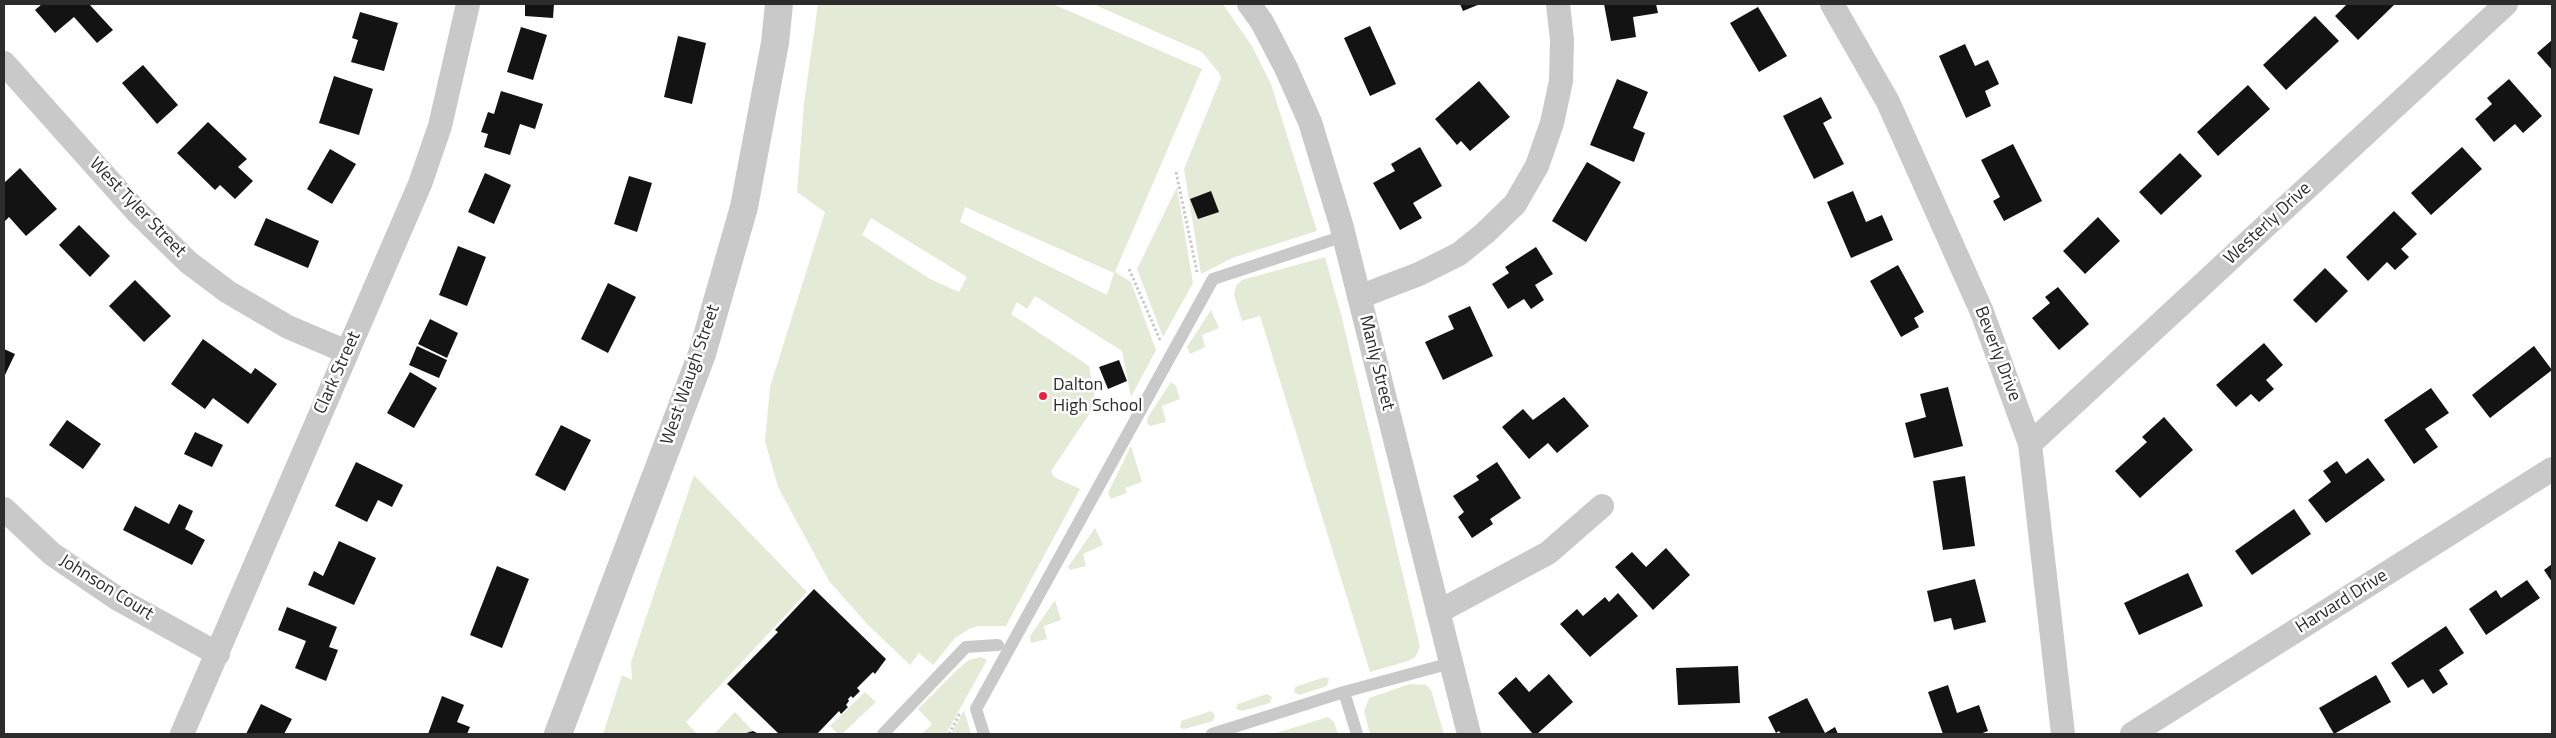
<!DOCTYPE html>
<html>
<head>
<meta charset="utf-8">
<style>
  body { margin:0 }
  #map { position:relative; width:2556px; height:738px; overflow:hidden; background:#fff; font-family:"Titillium Web",sans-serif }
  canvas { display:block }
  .frame { position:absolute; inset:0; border:5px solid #2c2c2c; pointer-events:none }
</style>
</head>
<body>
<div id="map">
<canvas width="2556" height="738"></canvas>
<div class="frame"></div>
</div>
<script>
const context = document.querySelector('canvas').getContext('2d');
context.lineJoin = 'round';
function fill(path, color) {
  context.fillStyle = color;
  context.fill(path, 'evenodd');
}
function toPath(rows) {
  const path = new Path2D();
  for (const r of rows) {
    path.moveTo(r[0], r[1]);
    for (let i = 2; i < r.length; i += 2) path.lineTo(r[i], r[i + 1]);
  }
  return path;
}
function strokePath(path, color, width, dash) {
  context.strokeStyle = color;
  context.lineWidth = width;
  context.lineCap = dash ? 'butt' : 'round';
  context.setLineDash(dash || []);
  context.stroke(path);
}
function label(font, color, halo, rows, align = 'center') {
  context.font = font + ' "Titillium Web",sans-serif';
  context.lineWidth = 5;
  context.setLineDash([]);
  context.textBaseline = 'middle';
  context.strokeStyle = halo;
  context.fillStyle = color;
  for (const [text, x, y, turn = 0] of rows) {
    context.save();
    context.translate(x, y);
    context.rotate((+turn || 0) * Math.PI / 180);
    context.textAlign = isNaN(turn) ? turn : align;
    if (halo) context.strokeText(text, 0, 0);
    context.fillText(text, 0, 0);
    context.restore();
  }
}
fill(toPath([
  [818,4,1053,4,1202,69,1115,272,1131,282,1156,350,1131,397,1122,351,1035,296,1027,309,1017,302,1011,314,1089,366,1096,404,1051,471,1054,477,1080,489,1006,626,978,626,969,629,955,638,933,665,919,653,910,665,868,625,829,581,778,487,765,441,770,387,825,212,797,192,804,103],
  [965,207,1114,273,1107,295,960,222],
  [871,218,967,277,959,292,930,279,862,235],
  [1093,4,1223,4,1253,48,1271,84,1317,231,1232,258,1201,274,1184,169,1221,78,1219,73,1202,52],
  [1177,187,1193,283,1163,337,1137,269],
  [1325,257,1341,314,1420,647,1415,657,1408,661,1370,672,1260,316,1242,321,1234,295,1236,286,1242,280],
  [1211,310,1219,328,1202,335,1205,347,1190,354,1187,347],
  [1171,382,1176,386,1180,399,1162,406,1166,422,1150,426,1147,423,1148,417],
  [1131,446,1142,482,1125,488,1127,493,1111,499,1108,493],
  [694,475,807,592,686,722,697,734,603,734,622,675,632,680,631,662],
  [1095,528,1103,545,1083,554,1086,566,1070,570,1068,567],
  [1055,600,1061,620,1044,626,1047,639,1031,643,1030,636],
  [981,657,987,660,946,734,922,734,932,724,918,709,959,668,969,660],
  [1325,677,1329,679,1327,686,1299,695,1294,692,1295,687],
  [1410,684,1426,685,1431,690,1444,734,1370,734,1364,711,1369,698],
  [865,692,876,702,842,734,838,734,830,726],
  [1267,694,1272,697,1270,703,1242,711,1236,709,1238,704],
  [964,710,971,734,951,734],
  [1211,711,1215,715,1213,721,1184,729,1180,728,1181,721],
  [735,712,753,731,742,734,714,734],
  [1328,717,1334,722,1338,734,1273,734]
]), '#e3ebd7');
fill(toPath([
  [42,4,89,4,113,30,97,43,74,17,55,33,35,10],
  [525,4,554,4,553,18,525,16],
  [1460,4,1480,4,1463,11],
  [1604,4,1656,4,1658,13,1633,17,1636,37,1611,41],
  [2347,4,2395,4,2358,40,2335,16],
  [1758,7,1787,56,1759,72,1730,23],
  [360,12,398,23,384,71,351,62,358,40,352,38],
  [2315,16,2339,41,2286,90,2263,65],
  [1370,26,1396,84,1370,96,1344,38],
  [521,27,547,35,533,80,507,72],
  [678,36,706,43,692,104,664,97],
  [2552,40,2552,70,2537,53],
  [1965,44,1975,66,1988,60,1999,84,1985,91,1991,106,1966,118,1939,56],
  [143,65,178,105,157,124,122,83],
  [334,76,373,89,359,135,319,123],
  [1617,79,1648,92,1633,128,1645,133,1634,162,1590,145],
  [2509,79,2542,116,2523,133,2515,124,2494,142,2475,119,2492,104,2487,98],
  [1479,81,1510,117,1470,151,1461,141,1457,145,1435,119],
  [2248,85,2270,109,2218,156,2197,132],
  [501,91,543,104,535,129,520,124,510,155,484,147,488,134,481,132,488,112,494,114],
  [1821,97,1832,118,1823,123,1844,164,1814,179,1783,116],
  [208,122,247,159,238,167,253,181,235,199,220,185,215,190,177,153],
  [2013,144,2042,201,2004,221,1993,201,2000,197,1981,160],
  [1420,147,1442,186,1413,203,1422,218,1400,230,1373,183,1395,171,1391,164],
  [2462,147,2482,169,2431,215,2411,193],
  [330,149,356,164,332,204,307,189],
  [2180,153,2202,176,2161,215,2139,192],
  [1587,162,1621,182,1586,242,1552,221],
  [20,168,57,209,26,236,9,217,4,222,4,183],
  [485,173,511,185,494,224,468,212],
  [629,176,652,183,637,232,614,224],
  [1211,191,1219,212,1198,219,1190,199],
  [1853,191,1866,222,1882,215,1893,240,1851,258,1827,202],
  [2394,211,2417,234,2401,249,2409,257,2395,270,2387,262,2368,281,2346,257],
  [2098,217,2120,241,2085,274,2063,251],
  [266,218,319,241,308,268,254,245],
  [79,225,110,256,90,277,59,245],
  [458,246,486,257,467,306,439,295],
  [1536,247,1553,274,1535,285,1544,300,1531,309,1524,299,1508,309,1492,284,1509,273,1505,267],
  [1898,265,1924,312,1914,318,1919,327,1901,337,1870,281],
  [2325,268,2348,291,2316,323,2293,300],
  [135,280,171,316,144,342,109,306],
  [608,283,636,297,608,353,581,339],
  [2058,287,2089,324,2059,350,2032,318,2050,303,2045,297],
  [1470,306,1493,356,1443,380,1425,342,1454,329,1448,316],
  [430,319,458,333,447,358,418,344],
  [203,339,251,374,255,368,277,384,248,424,213,398,205,409,171,384],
  [2264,343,2283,365,2266,380,2274,389,2259,402,2251,394,2236,407,2216,385],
  [417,346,447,360,439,378,409,365],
  [2534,346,2552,370,2490,418,2472,395],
  [4,349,15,354,4,377],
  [1119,360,1127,381,1108,389,1099,367],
  [410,372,437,388,414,428,387,413],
  [1948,387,1963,446,1914,458,1905,423,1926,417,1920,394],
  [2431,388,2449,413,2425,429,2438,447,2414,464,2384,420],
  [1564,397,1589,426,1557,453,1548,443,1529,459,1502,427,1523,409,1533,420],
  [2164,417,2193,450,2140,498,2115,471,2147,442,2142,437],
  [67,420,101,444,83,469,49,445],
  [561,425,591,440,565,491,535,475],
  [195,432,223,445,212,467,184,454],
  [2368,458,2385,480,2326,523,2308,500,2331,482,2323,471,2337,461,2346,474],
  [356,462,403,485,392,507,378,500,367,522,335,506],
  [1497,462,1521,498,1490,519,1493,524,1472,538,1458,517,1464,512,1453,496,1479,480,1476,476],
  [1965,476,1975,546,1943,550,1933,481],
  [179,504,193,511,185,529,205,540,192,565,123,530,135,506,169,524],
  [2294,509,2311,534,2252,575,2235,551],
  [339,541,376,558,354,605,308,585,314,571,323,576],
  [1666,548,1690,575,1653,610,1615,567,1632,552,1646,567],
  [2552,564,2552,582,2544,570],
  [497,566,529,579,502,648,470,635],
  [2188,573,2203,606,2139,635,2124,603],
  [1975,579,1986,622,1954,630,1951,618,1934,622,1927,591],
  [2527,580,2540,598,2486,635,2469,609,2496,590,2501,598],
  [814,589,886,659,875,674,873,672,857,688,860,691,853,698,851,696,848,699,849,701,846,705,848,707,841,714,839,711,817,734,779,734,727,684,778,632,775,630],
  [1618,593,1638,616,1590,657,1560,624,1577,609,1583,616,1605,597,1609,602],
  [287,607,337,627,329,647,338,650,326,681,295,668,306,641,278,630],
  [2446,626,2464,653,2439,670,2448,684,2433,694,2423,679,2408,688,2391,663],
  [1738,666,1740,703,1678,705,1676,668],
  [1549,674,1573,702,1537,734,1533,734,1498,693,1516,677,1529,692],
  [2376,675,2391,702,2334,734,2319,708],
  [1948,685,1957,713,1979,705,1988,731,1980,734,1943,734,1928,692],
  [442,696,464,705,457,722,470,727,467,734,428,734],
  [1807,698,1825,733,1835,727,1838,734,1781,734,1779,731,1776,733,1768,717],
  [261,704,292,719,284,734,246,734],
  [753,731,759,734,743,734]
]), '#131313');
strokePath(toPath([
  [1176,172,1197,272],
  [1129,269,1160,340],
  [949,734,960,713]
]), '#c9c9c9', 3, [2.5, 2.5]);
strokePath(toPath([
  [883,734,966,647,998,645],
  [984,734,976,709,1213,279,1344,236],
  [1212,734,1344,692],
  [1357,734,1344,692,1451,663]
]), '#c9c9c9', 12);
strokePath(toPath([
  [1249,4,1262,22,1286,68,1310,122,1341,224,1469,734],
  [1832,4,1888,102,1982,312,2030,444,2063,734],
  [4,63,138,213,188,262,228,292,288,327,347,352],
  [1359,297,1419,274,1459,254,1485,233,1515,204,1537,166,1552,123,1561,81,1562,40,1558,4],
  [2030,444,2506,4],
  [4,509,52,554,118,599,218,654],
  [1438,612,1548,553,1602,506],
  [182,734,420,184,440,126,468,4],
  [2132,734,2552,469]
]), '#c9c9c9', 24);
strokePath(toPath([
  [558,734,702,354,744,207,775,43,779,4]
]), '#c9c9c9', 28);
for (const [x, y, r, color] of [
  [1043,396,5,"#f21e3f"]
]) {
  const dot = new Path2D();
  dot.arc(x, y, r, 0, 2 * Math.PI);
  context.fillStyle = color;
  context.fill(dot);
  strokePath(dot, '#fff', 2);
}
label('18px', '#2c2c2c', '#fff', [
  ["West Tyler Street",137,208,46],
  ["Westerly Drive",2268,224,-43],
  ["Beverly Drive",1997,354,69],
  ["Manly Street",1376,363,76],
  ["Clark Street",338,373,-66],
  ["West Waugh Street",691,375,-71],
  ["Johnson Court",106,588,32],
  ["Harvard Drive",2342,602,-32]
]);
label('18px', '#2c2c2c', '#fff', [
  ["Dalton",1053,386],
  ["High School",1053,407]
], 'left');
</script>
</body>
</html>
